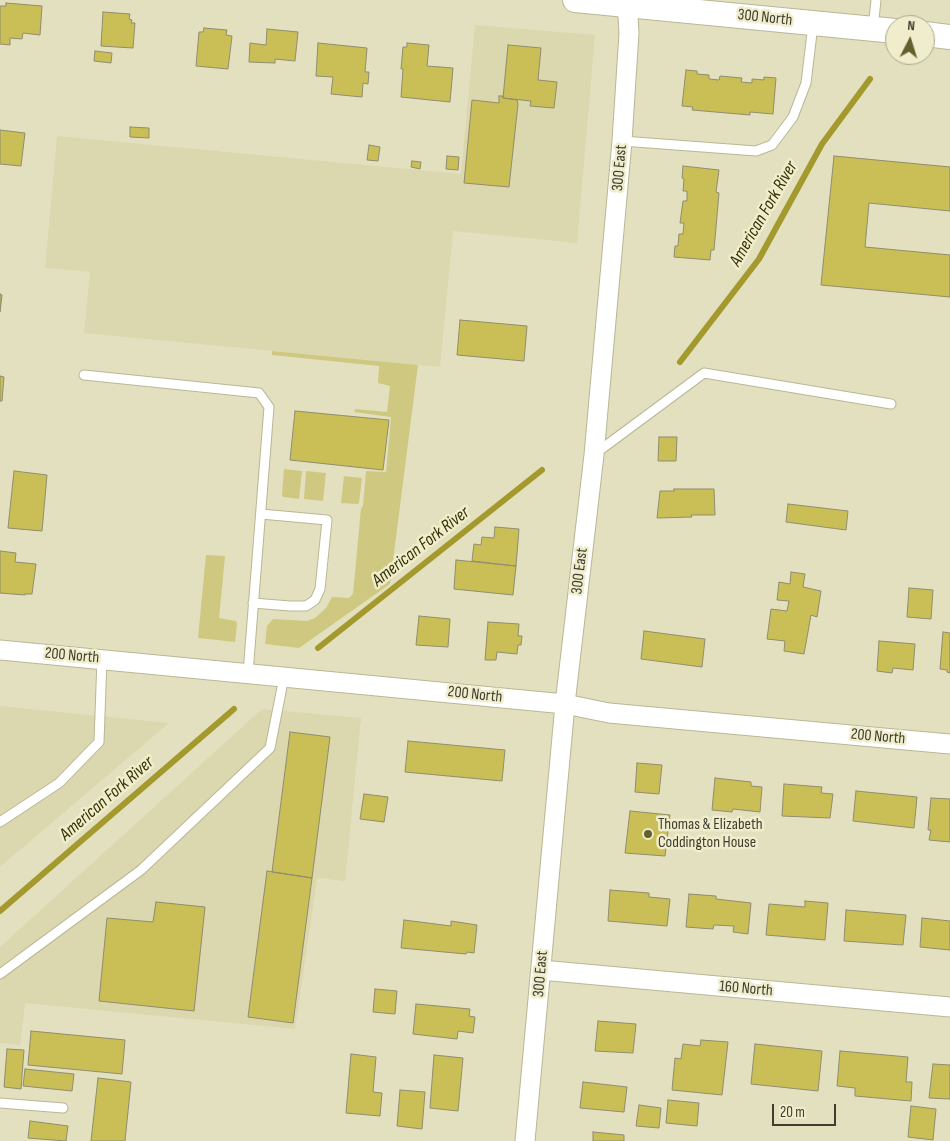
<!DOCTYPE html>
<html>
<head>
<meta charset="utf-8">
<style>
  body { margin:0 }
  #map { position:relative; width:950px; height:1141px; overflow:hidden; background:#e3e0bf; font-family:"Sofia Sans Condensed",sans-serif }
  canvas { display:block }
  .north { position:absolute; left:885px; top:15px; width:50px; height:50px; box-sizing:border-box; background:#f0edcc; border:1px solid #a9a78e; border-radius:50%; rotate:5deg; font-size:14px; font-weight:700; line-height:20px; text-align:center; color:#3e3d30 }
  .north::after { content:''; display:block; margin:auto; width:18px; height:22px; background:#66602d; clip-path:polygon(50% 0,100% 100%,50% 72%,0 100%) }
  .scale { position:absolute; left:772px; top:1104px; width:64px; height:22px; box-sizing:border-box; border:2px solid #3e3d30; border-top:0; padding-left:6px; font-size:15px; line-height:18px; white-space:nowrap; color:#3e3d30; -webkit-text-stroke:4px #f0edcc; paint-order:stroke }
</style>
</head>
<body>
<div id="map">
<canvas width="950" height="1141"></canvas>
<div class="north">N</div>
<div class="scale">20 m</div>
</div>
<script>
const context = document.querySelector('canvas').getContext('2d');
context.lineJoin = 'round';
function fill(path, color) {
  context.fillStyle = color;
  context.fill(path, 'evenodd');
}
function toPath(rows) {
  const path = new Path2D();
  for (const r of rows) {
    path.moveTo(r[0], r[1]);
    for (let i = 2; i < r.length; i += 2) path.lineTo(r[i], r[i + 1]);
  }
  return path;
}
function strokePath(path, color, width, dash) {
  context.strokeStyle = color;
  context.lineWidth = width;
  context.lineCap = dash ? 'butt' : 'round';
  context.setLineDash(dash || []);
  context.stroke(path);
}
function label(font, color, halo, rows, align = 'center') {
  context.font = font + ' "Sofia Sans Condensed",sans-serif';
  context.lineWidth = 5;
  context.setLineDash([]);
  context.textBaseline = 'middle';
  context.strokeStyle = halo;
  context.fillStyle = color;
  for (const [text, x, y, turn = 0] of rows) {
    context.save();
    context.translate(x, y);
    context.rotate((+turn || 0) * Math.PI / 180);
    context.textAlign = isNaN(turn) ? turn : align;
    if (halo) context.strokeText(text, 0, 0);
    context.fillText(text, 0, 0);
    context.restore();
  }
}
fill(toPath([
  [475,25,595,35,577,243,453,231,440,367,84,333,90,272,45,268,57,136,461,174],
  [0,706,169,723,0,867],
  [262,709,361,718,345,881,317,878,295,1029,25,1003,20,1045,0,1043,0,947]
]), '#dbd7ae');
fill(toPath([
  [272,351,418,365,390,584,299,648,265,644,267,626,273,619,307,621,315,618,326,608,332,597,349,598,353,594,361,508,363,506,366,471,386,472,391,417,354,412,355,409,387,412,390,386,378,383,379,366,272,355],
  [284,469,302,471,299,499,283,497,282,495],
  [306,471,326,473,323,501,304,499],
  [344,476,362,478,359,503,357,504,341,503],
  [206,555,225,556,219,618,236,621,237,624,235,642,198,638]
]), '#cfc880');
strokePath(toPath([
  [680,362,759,259,822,144,870,79],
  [318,648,542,470],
  [0,911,234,709]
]), '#a4992c', 6);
const building = toPath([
  [6,3,42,6,40,35,23,33,22,39,10,38,10,45,0,44,0,6,6,6,6,3],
  [103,12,130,14,129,19,132,20,131,23,135,23,133,48,101,46,103,12],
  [204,28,227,30,226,35,232,36,228,69,196,66,199,32,203,32,204,28],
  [267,29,298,32,295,61,275,59,275,63,249,62,250,43,266,45,267,29],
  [318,43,367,48,365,72,369,72,368,84,363,83,362,97,331,94,333,77,316,76,318,43],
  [407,43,429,45,427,66,453,68,450,102,401,97,403,69,401,69,403,47,407,47,407,43],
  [508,45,541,48,538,80,557,82,554,108,530,106,531,101,503,98,508,45],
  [95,51,112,53,111,63,94,61,95,51],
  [686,70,697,71,697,74,709,75,709,79,719,80,720,76,742,78,741,82,752,83,752,79,764,80,764,77,776,78,773,114,750,112,750,115,692,110,693,107,682,106,686,70],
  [499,96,503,96,503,98,517,100,518,104,509,187,464,183,472,100,499,103,499,96],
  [130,127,149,128,149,138,130,137,130,127],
  [0,130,25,133,21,166,0,164,0,130],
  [369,145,380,147,378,161,367,160,369,145],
  [447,156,459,157,458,170,446,169,447,156],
  [834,156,950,167,950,211,869,203,865,247,950,255,950,297,821,285,834,156],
  [412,161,421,162,420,169,411,167,412,161],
  [683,166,719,170,716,192,719,193,714,250,711,250,710,260,674,257,675,246,678,246,679,234,683,234,684,223,680,223,683,201,687,201,687,191,683,191,684,179,682,178,683,166],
  [0,294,2,295,0,312,0,294],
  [460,320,527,326,524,361,457,355,460,320],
  [0,376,4,377,2,401,0,401,0,376],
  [295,411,389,420,383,470,290,460,295,411],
  [659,437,677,437,676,461,658,461,659,437],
  [14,471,47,475,42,531,8,528,14,471],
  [674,489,714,489,715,515,691,515,692,517,657,518,660,491,674,491,674,489],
  [788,504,848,511,846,530,786,522,788,504],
  [495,527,519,529,516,566,472,561,474,544,481,545,482,537,494,538,495,527],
  [0,551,16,553,15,562,36,564,32,594,25,594,25,595,0,593,0,551],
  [456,560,516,566,513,595,454,589,456,560],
  [791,572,805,574,803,587,821,591,817,617,811,615,804,654,784,651,785,641,767,639,771,609,787,611,789,601,777,600,779,582,790,584,791,572],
  [909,588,933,590,931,619,907,617,909,588],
  [419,616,450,619,448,647,416,645,419,616],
  [488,622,519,624,518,636,522,636,521,645,518,645,517,654,497,652,496,660,485,660,488,622],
  [644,631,705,639,702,667,641,659,644,631],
  [943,632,950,633,950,673,947,672,947,670,940,669,943,632],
  [879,641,915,644,913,670,893,668,892,673,877,671,879,641],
  [290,732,330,737,312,878,272,872,290,732],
  [408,741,505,750,502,781,405,772,408,741],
  [637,763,662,765,659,794,635,792,637,763],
  [715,778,751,782,751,786,762,787,760,812,733,809,732,812,712,810,715,778],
  [784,784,822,787,821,793,833,794,830,818,782,816,784,784],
  [856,791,917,797,914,828,853,821,856,791],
  [364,794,388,797,384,822,360,819,364,794],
  [931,798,950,799,950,842,929,840,931,830,928,830,931,798],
  [630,811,670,815,665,856,625,853,630,811],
  [267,871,312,878,293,1023,248,1017,267,871],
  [610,890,649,893,649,897,670,899,667,926,608,921,610,890],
  [689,894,716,896,716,899,751,903,748,934,733,932,734,926,714,925,713,929,686,927,689,894],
  [805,901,828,903,825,940,766,935,769,904,805,907,805,901],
  [156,902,205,907,194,1011,99,1001,107,918,153,922,156,902],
  [846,910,906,915,903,945,844,941,846,910],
  [922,918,950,921,950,950,920,947,922,918],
  [404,920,451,926,451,921,477,925,474,953,467,952,466,954,401,948,404,920],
  [375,989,397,991,395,1014,373,1012,375,989],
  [416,1004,470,1009,469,1016,475,1017,473,1033,458,1031,457,1039,413,1034,416,1004],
  [598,1021,636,1024,633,1053,595,1051,598,1021],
  [31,1031,125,1040,122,1074,28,1065,31,1031],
  [701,1040,728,1042,722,1095,672,1090,675,1058,681,1059,683,1044,700,1046,701,1040],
  [755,1044,822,1051,818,1091,751,1084,755,1044],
  [7,1049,24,1050,21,1089,4,1087,7,1049],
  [840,1051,908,1057,906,1082,912,1082,911,1101,855,1096,855,1088,837,1086,840,1051],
  [351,1054,376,1057,373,1092,382,1093,380,1116,346,1113,351,1054],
  [434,1055,463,1058,458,1111,430,1108,434,1055],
  [933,1064,950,1065,950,1099,929,1098,933,1064],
  [25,1069,74,1074,72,1091,23,1086,25,1069],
  [98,1078,131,1082,125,1141,91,1141,98,1078],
  [583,1082,627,1087,624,1112,580,1108,583,1082],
  [400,1090,425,1092,422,1129,397,1126,400,1090],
  [668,1100,699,1103,697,1126,666,1123,668,1100],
  [639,1105,661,1108,659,1128,636,1126,639,1105],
  [911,1106,936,1109,933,1140,908,1137,911,1106],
  [30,1121,68,1126,66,1141,28,1138,30,1121],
  [593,1132,624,1135,624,1141,593,1141,593,1132]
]);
fill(building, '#cabf57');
strokePath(building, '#8f8d6e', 1);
const service = toPath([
  [873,29,876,0],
  [622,141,756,151,772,145,793,117,806,83,813,25],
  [84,375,259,393,269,407,248,673],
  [596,453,704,373,891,404],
  [253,603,290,606,306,606,315,600,320,589,327,520,261,514],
  [0,822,59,783,99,742,102,659],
  [0,974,141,870,270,748,284,677],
  [0,1103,63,1108]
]);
const minor = toPath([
  [0,650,565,704,609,713,950,744],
  [541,970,950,1007],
  [525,1141,565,704,594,455,622,141,629,33,627,0]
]);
const tertiary = toPath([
  [575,0,895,31],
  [925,34,950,37]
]);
strokePath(service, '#b9b796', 11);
strokePath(minor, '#b9b796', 21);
strokePath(tertiary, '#b9b796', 26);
strokePath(service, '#fff', 9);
strokePath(minor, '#fff', 19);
strokePath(tertiary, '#fff', 24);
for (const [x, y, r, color] of [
  [648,834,5,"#66602d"]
]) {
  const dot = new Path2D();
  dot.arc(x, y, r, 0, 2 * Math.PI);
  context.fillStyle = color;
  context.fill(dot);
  strokePath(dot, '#f0edcc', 2);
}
label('16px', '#3e3d30', '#f0edcc', [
  ["300 North",765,18,6],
  ["300 East",620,168,-85],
  ["300 East",580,571,-83],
  ["200 North",72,656,5],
  ["200 North",475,695,6],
  ["200 North",878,737,5],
  ["300 East",541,974,-85],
  ["160 North",746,989,5]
]);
label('16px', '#3e3d30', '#f0edcc', [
  ["Thomas & Elizabeth",658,825],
  ["Coddington House",658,843]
], 'left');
label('italic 18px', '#353103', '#f0edcc', [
  ["American Fork River",764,214,-60],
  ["American Fork River",421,547,-38],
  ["American Fork River",107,799,-41]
]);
</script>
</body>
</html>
